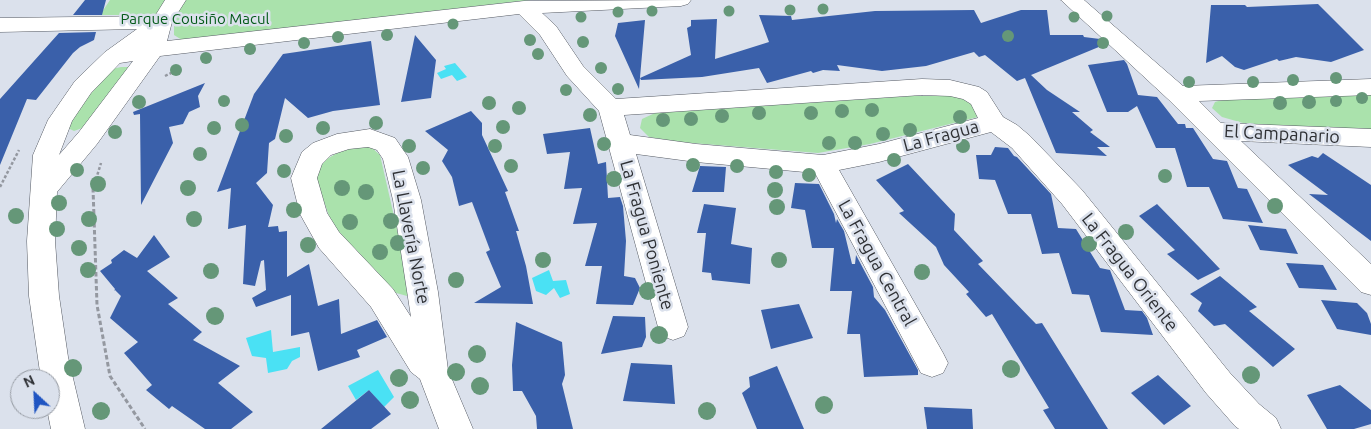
<!DOCTYPE html>
<html>
<head>
<meta charset="utf-8">
<style>
  body { margin:0 }
  #map { position:relative; width:1371px; height:429px; overflow:hidden; background:#dbe1ec; font-family:Ubuntu,sans-serif }
  canvas { display:block }
  .north { position:absolute; left:10px; top:369px; width:50px; height:50px; box-sizing:border-box; background:#dbe1ec; border:1px solid #969ba3; border-radius:50%; rotate:335deg; font-size:14px; font-weight:700; line-height:20px; text-align:center; color:#2f3135 }
  .north::after { content:''; display:block; margin:auto; width:18px; height:22px; background:#2055c2; clip-path:polygon(50% 0,100% 100%,50% 72%,0 100%) }
</style>
</head>
<body>
<div id="map">
<canvas width="1371" height="429"></canvas>
<div class="north">N</div>
</div>
<script>
const context = document.querySelector('canvas').getContext('2d');
context.lineJoin = 'round';
function fill(path, color) {
  context.fillStyle = color;
  context.fill(path, 'evenodd');
}
function toPath(rows) {
  const path = new Path2D();
  for (const r of rows) {
    path.moveTo(r[0], r[1]);
    for (let i = 2; i < r.length; i += 2) path.lineTo(r[i], r[i + 1]);
  }
  return path;
}
function strokePath(path, color, width, dash) {
  context.strokeStyle = color;
  context.lineWidth = width;
  context.lineCap = dash ? 'butt' : 'round';
  context.setLineDash(dash || []);
  context.stroke(path);
}
function label(font, color, halo, rows, align = 'center') {
  context.font = font + ' Ubuntu,sans-serif';
  context.lineWidth = 5;
  context.setLineDash([]);
  context.textBaseline = 'middle';
  context.strokeStyle = halo;
  context.fillStyle = color;
  for (const [text, x, y, turn = 0] of rows) {
    context.save();
    context.translate(x, y);
    context.rotate((+turn || 0) * Math.PI / 180);
    context.textAlign = isNaN(turn) ? turn : align;
    if (halo) context.strokeText(text, 0, 0);
    context.fillText(text, 0, 0);
    context.restore();
  }
}
fill(toPath([
  [110,0,531,0,182,40,174,35,174,15,100,15],
  [121,67,129,67,131,70,85,127,74,131,68,128,79,106,112,69],
  [1371,93,1371,133,1243,123,1222,117,1212,108,1215,102,1225,99],
  [910,96,955,96,975,104,986,115,870,144,818,153,679,142,649,137,640,128,642,119,655,113],
  [370,146,380,155,410,286,407,296,389,291,335,233,314,173,322,162,337,153,355,147]
]), '#aae2ac');
fill(toPath([
  [455,63,467,77,457,81,452,75,441,79,437,73,446,69,444,66],
  [549,270,553,281,566,280,570,294,560,298,554,288,546,295,536,291,532,278],
  [271,330,273,352,300,347,300,357,292,361,287,369,268,373,266,358,252,356,246,338],
  [378,370,394,397,384,407,369,390,356,400,348,386]
]), '#4ae1f4');
fill(toPath([
  [85,0,106,0,102,15,73,15],
  [1318,4,1364,50,1331,62,1296,57,1279,61,1277,59,1244,70,1235,67,1222,56,1206,63,1211,5,1245,5,1247,7],
  [974,10,981,23,1021,10,1047,10,1050,35,1083,35,1084,37,1100,39,1106,44,1031,75,1047,90,1080,112,1072,112,1093,130,1090,132,1110,147,1097,147,1107,156,1056,153,1025,78,1017,81,985,55,979,57,974,52,926,66,882,71,837,65,840,71,823,70,813,73,811,71,767,83,759,68,702,77,641,80,640,78,691,55,687,28,691,26,691,20,717,19,715,59,769,42,759,15,791,16,792,20,875,11],
  [645,20,639,89,615,36,618,23],
  [96,32,94,40,80,47,73,53,36,100,27,99,0,165,0,99,59,33],
  [415,35,436,60,431,98,401,102],
  [371,41,380,105,333,111,308,118,285,98,275,139,269,143,267,173,256,183,273,205,268,227,278,226,279,232,287,231,287,277,309,264,318,306,339,299,341,334,377,320,387,337,357,350,360,357,318,371,309,332,291,336,291,295,256,307,252,298,266,290,264,260,261,261,255,286,243,284,246,225,228,229,231,188,217,192,254,94,283,54],
  [1124,60,1127,64,1138,95,1157,97,1178,124,1185,124,1186,128,1193,128,1213,159,1227,161,1238,188,1247,189,1263,223,1223,219,1209,187,1187,187,1175,148,1156,148,1137,106,1128,112,1107,112,1088,65],
  [205,83,198,96,200,107,189,112,183,124,169,127,173,143,141,205,140,114,134,115,133,112],
  [471,111,482,123,482,135,508,191,505,192,519,231,516,231,526,266,533,304,474,303,501,287,486,252,490,250,472,202,459,206,452,177,442,161,448,150,425,131],
  [590,128,598,164,606,162,608,198,620,197,623,206,626,241,624,276,635,278,640,288,633,305,596,304,602,266,585,266,597,223,573,224,582,188,564,189,570,152,547,154,543,134],
  [995,147,1008,148,1014,156,1017,157,1051,194,1058,228,1076,229,1100,268,1110,270,1125,310,1142,311,1147,318,1153,335,1101,332,1089,295,1072,294,1059,253,1042,254,1031,214,1008,214,995,180,979,179,976,155,991,155],
  [1323,153,1371,185,1371,241,1309,194,1328,195,1288,165,1312,156,1318,158],
  [908,164,955,214,954,230,983,261,978,264,1036,324,1042,323,1108,429,1055,429,1043,410,1049,408,992,314,986,317,966,294,969,292,944,265,936,247,899,213,904,211,876,180],
  [700,166,726,167,724,192,692,192],
  [795,183,819,184,834,214,836,223,837,219,844,231,852,264,855,264,856,255,873,287,874,297,885,310,918,370,918,375,864,377,860,334,847,334,852,291,830,291,834,248,812,248,805,210,791,208],
  [704,204,736,208,731,244,752,248,750,284,712,280,711,273,702,272,706,233,697,233],
  [1157,204,1200,248,1220,269,1198,280,1167,254,1175,250,1139,216],
  [1248,225,1286,229,1298,254,1260,250],
  [154,235,170,257,147,271,178,298,168,304,202,332,193,340,240,366,218,383,253,412,231,429,205,429,172,406,169,409,146,390,152,385,124,353,138,342,110,318,121,296,115,290,114,291,115,289,100,271,112,263,111,260,124,250,137,258],
  [1286,263,1323,265,1337,290,1299,288],
  [1220,276,1257,307,1249,311,1295,349,1273,367,1225,324,1214,326,1198,311,1202,303,1190,294],
  [1321,300,1357,303,1367,313,1371,324,1371,335,1337,329],
  [799,304,813,338,771,349,761,310],
  [613,316,645,317,646,337,642,347,601,354],
  [516,322,562,342,565,375,562,384,573,429,537,429,536,416,522,391,513,391,512,365],
  [631,363,672,365,675,404,623,401],
  [777,366,804,429,757,429,742,393,750,387,749,377],
  [1158,375,1191,406,1164,425,1131,393],
  [1340,385,1371,410,1371,424,1354,429,1327,429,1307,395],
  [369,390,391,414,371,429,321,429],
  [924,407,972,409,973,429,927,429]
]), '#3a60aa');
const minor = toPath([
  [165,0,186,0,172,22,167,41,524,1,691,0,688,4,681,6,542,13,556,26,583,66,616,99,922,79,950,80,979,87,987,92,1003,117,1017,125,1030,136,1082,190,1230,373,1259,404,1276,418,1281,429,1239,429,1235,426,1206,393,1062,204,1012,148,991,132,879,162,839,170,943,353,948,363,943,373,932,377,921,373,815,173,696,162,636,154,688,327,684,336,673,340,662,336,658,327,599,111,567,76,540,35,519,14,160,56,97,144,57,192,55,241,59,296,68,357,85,429,51,429,47,409,50,409,50,379,41,379,29,296,27,241,33,155,48,120,75,81,105,52,137,29,0,32,0,18,155,16,165,0],
  [133,61,79,132,59,155,72,121,91,93,120,63,133,61],
  [922,95,950,96,963,99,971,104,978,118,879,144,823,155,696,144,630,135,624,115,922,95],
  [1061,0,1084,0,1183,86,1371,79,1371,95,1199,101,1221,123,1371,129,1371,147,1241,141,1371,264,1371,295,1361,292,1169,100,1061,0],
  [370,129,395,138,408,157,421,200,438,292,448,370,473,429,439,429,420,379,411,372,371,307,319,248,300,214,291,178,302,152,313,143,337,134,370,129],
  [368,147,377,150,383,159,393,200,411,317,393,289,339,232,327,213,317,178,322,164,331,155,349,149,368,147]
]);
strokePath(minor, '#555a63', 1);
strokePath(toPath([
  [165,76,177,70],
  [0,187,19,150],
  [93,189,101,163]
]), '#9498a0', 2.5, [3, 2]);
strokePath(toPath([
  [93,188,97,305,110,376,145,429]
]), '#9498a0', 3, [4.5, 2.5]);
fill(minor, '#fff');
context.fillStyle = '#659778';
for (const [x, y, r] of [
  [823,9,5.5],
  [790,10,5.5],
  [652,11,5.5],
  [729,11,5.5],
  [618,12,5.5],
  [1107,16,5.5],
  [581,17,5.5],
  [1074,17,5.5],
  [453,24,5.5],
  [387,35,6],
  [1008,36,6],
  [338,37,6],
  [530,40,6],
  [583,42,6],
  [304,43,6],
  [1103,43,6],
  [250,49,6],
  [538,54,6],
  [206,58,6],
  [601,68,6],
  [176,70,6],
  [1336,78,6],
  [1293,80,6],
  [1189,82,6],
  [1253,82,6],
  [618,89,6],
  [566,90,6],
  [1362,98,6],
  [224,101,6],
  [1336,101,6],
  [139,102,7],
  [1309,102,7],
  [489,103,7],
  [1280,103,7],
  [519,108,7],
  [872,110,7],
  [842,111,7],
  [759,113,7],
  [811,113,7],
  [590,115,7],
  [722,116,7],
  [960,117,7],
  [691,119,7],
  [663,120,7],
  [376,123,7],
  [242,125,7],
  [503,127,7],
  [214,128,7],
  [323,128,7],
  [910,130,7],
  [115,132,7],
  [883,134,7],
  [286,136,7],
  [829,143,7],
  [855,143,7],
  [604,144,7],
  [409,146,7],
  [495,146,7],
  [963,146,7],
  [200,154,7],
  [894,160,7],
  [693,165,7],
  [511,166,7],
  [737,166,7],
  [423,168,7],
  [77,170,7],
  [284,171,7],
  [776,172,7],
  [809,175,7],
  [1165,176,7],
  [614,179,8],
  [98,184,8],
  [188,188,8],
  [342,188,8],
  [775,190,8],
  [366,192,8],
  [59,203,8],
  [1275,206,8],
  [777,207,8],
  [294,210,8],
  [16,216,8],
  [89,219,8],
  [194,219,8],
  [391,221,8],
  [350,222,8],
  [57,229,8],
  [1126,232,8],
  [398,243,8],
  [1089,244,8],
  [308,245,8],
  [79,248,8],
  [380,252,8],
  [543,260,8],
  [779,260,8],
  [88,270,8],
  [211,271,8],
  [922,272,8],
  [456,280,8],
  [648,291,9],
  [215,316,9],
  [659,335,9],
  [477,354,9],
  [73,368,9],
  [1011,369,9],
  [456,372,9],
  [1251,375,9],
  [399,378,9],
  [480,386,9],
  [410,400,9],
  [824,405,9],
  [101,411,9],
  [707,411,9]
]) {
  context.beginPath();
  context.arc(x, y, r, 0, 2 * Math.PI);
  context.fill();
}
label('15px', '#045b19', '#dbe1ec', [
  ["Parque Cousiño Macul",195,19]
]);
label('18px', '#2f3135', '#dbe1ec', [
  ["El Campanario",1282,134,3],
  ["La Fragua",941,136,-15],
  ["La Fragua Poniente",647,235,74],
  ["La Llavería Norte",411,237,79],
  ["La Fragua Central",877,263,61],
  ["La Fragua Oriente",1130,272,52]
]);
</script>
</body>
</html>
